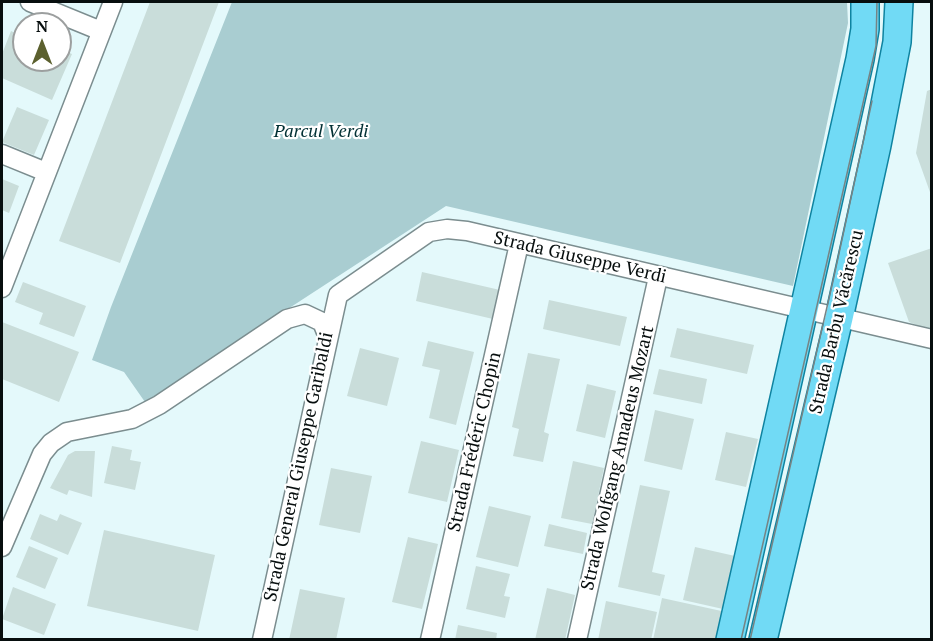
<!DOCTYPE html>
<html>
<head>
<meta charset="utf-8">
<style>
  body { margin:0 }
  #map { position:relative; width:933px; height:641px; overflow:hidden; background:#e4f9fb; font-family:"PT Serif",serif }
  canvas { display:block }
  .frame { position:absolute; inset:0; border:3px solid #070e0e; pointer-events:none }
  .north { position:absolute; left:12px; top:12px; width:60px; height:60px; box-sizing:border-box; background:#fff; border:2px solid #9c9f9f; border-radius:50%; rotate:0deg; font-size:16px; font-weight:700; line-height:24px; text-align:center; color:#070e0e }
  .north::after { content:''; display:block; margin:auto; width:21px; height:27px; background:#5b602e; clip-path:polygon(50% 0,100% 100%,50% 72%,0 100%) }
</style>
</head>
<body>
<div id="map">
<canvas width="933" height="641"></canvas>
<div class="frame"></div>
<div class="north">N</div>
</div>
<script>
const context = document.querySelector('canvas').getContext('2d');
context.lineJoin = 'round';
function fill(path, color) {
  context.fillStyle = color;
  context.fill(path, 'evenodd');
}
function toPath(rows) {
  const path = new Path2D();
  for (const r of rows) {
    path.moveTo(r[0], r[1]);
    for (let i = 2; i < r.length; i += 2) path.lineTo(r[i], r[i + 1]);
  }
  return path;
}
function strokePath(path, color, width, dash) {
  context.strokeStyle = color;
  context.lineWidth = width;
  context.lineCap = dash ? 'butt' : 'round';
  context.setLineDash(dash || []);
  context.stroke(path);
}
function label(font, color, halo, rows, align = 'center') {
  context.font = font + ' "PT Serif",serif';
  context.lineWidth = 4.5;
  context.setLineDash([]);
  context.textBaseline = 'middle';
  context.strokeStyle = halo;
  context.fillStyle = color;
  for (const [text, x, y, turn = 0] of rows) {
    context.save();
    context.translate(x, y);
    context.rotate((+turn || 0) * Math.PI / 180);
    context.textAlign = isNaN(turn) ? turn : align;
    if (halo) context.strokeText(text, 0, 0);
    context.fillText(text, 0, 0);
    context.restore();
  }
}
fill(toPath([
  [232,2,847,2,848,23,793,286,446,206,145,402,124,372,92,360,111,307]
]), '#a9cdd1');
fill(toPath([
  [150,2,219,2,120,263,59,241],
  [11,31,24,37,24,60,60,60,60,49,72,54,52,100,2,78,2,54],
  [932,89,932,195,931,195,916,153,927,91],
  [17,107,49,120,34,155,2,142],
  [2,179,19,186,9,213,2,210],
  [932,248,932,331,909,322,888,263],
  [422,272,500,290,493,319,416,301],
  [23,282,86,306,74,337,39,324,43,313,15,302],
  [549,300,627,317,620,346,543,329],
  [2,322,79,352,59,402,2,379],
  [677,328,754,345,747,374,670,357],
  [428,341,474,352,456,425,429,418,440,370,422,366],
  [360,348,399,358,387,406,347,396],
  [528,353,560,359,544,432,549,434,543,462,513,456,519,429,512,427],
  [659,369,707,379,702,404,653,394],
  [587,384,616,391,605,438,576,431],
  [655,410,694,419,682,470,644,461],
  [726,432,758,439,746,487,715,480],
  [421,441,459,450,447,502,408,493],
  [112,446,132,450,130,460,141,462,135,490,104,483],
  [75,451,95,451,92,497,69,490,67,495,50,488,68,455],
  [573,461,604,468,592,524,561,518],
  [331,468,372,476,360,533,319,525],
  [640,485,670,491,652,572,665,575,660,596,618,587],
  [489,506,531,516,518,567,476,557],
  [40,514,57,521,60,514,82,523,68,555,30,539],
  [549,524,587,533,583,554,544,546],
  [104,530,215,555,198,631,87,606],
  [408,537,438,544,422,609,392,602],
  [29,546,58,558,45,589,16,577],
  [695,547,735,556,723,609,683,600],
  [476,566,510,574,504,596,510,597,505,618,466,609],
  [13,587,56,604,44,635,2,619],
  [547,588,575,595,565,640,535,640],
  [300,589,345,598,336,640,289,640],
  [662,598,726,612,719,640,653,640],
  [606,601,657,612,651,640,598,640],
  [458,625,497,633,496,640,455,640]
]), '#c9ddda');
const minor = toPath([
  [30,2,101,31],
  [2,154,46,172],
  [2,288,113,2],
  [2,547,42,454,51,443,67,432,132,419,159,405,287,319,305,314,322,322,328,337],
  [262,640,338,295,429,232,447,229,467,231,932,339],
  [430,640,519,244],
  [577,640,658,277]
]);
const primary = toPath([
  [730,640,860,59,865,29,865,2],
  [763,640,839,318,877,145,897,42,899,2]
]);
strokePath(minor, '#7b8d8f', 21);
strokePath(primary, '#0e83a0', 30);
strokePath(minor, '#fff', 18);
strokePath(primary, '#71daf5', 27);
strokePath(toPath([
  [741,640,876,46,877,2],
  [750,640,833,281,872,101]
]), '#768485', 1.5);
label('italic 18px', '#012f33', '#fff', [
  ["Parcul Verdi",321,132]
]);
label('18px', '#070e0e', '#fff', [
  ["Strada Giuseppe Verdi",580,258,13],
  ["Strada Barbu Văcărescu",837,322,-77],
  ["Strada Frédéric Chopin",475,442,-77],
  ["Strada Wolfgang Amadeus Mozart",618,458,-77],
  ["Strada General Giuseppe Garibaldi",299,467,-78]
]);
</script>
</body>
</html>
